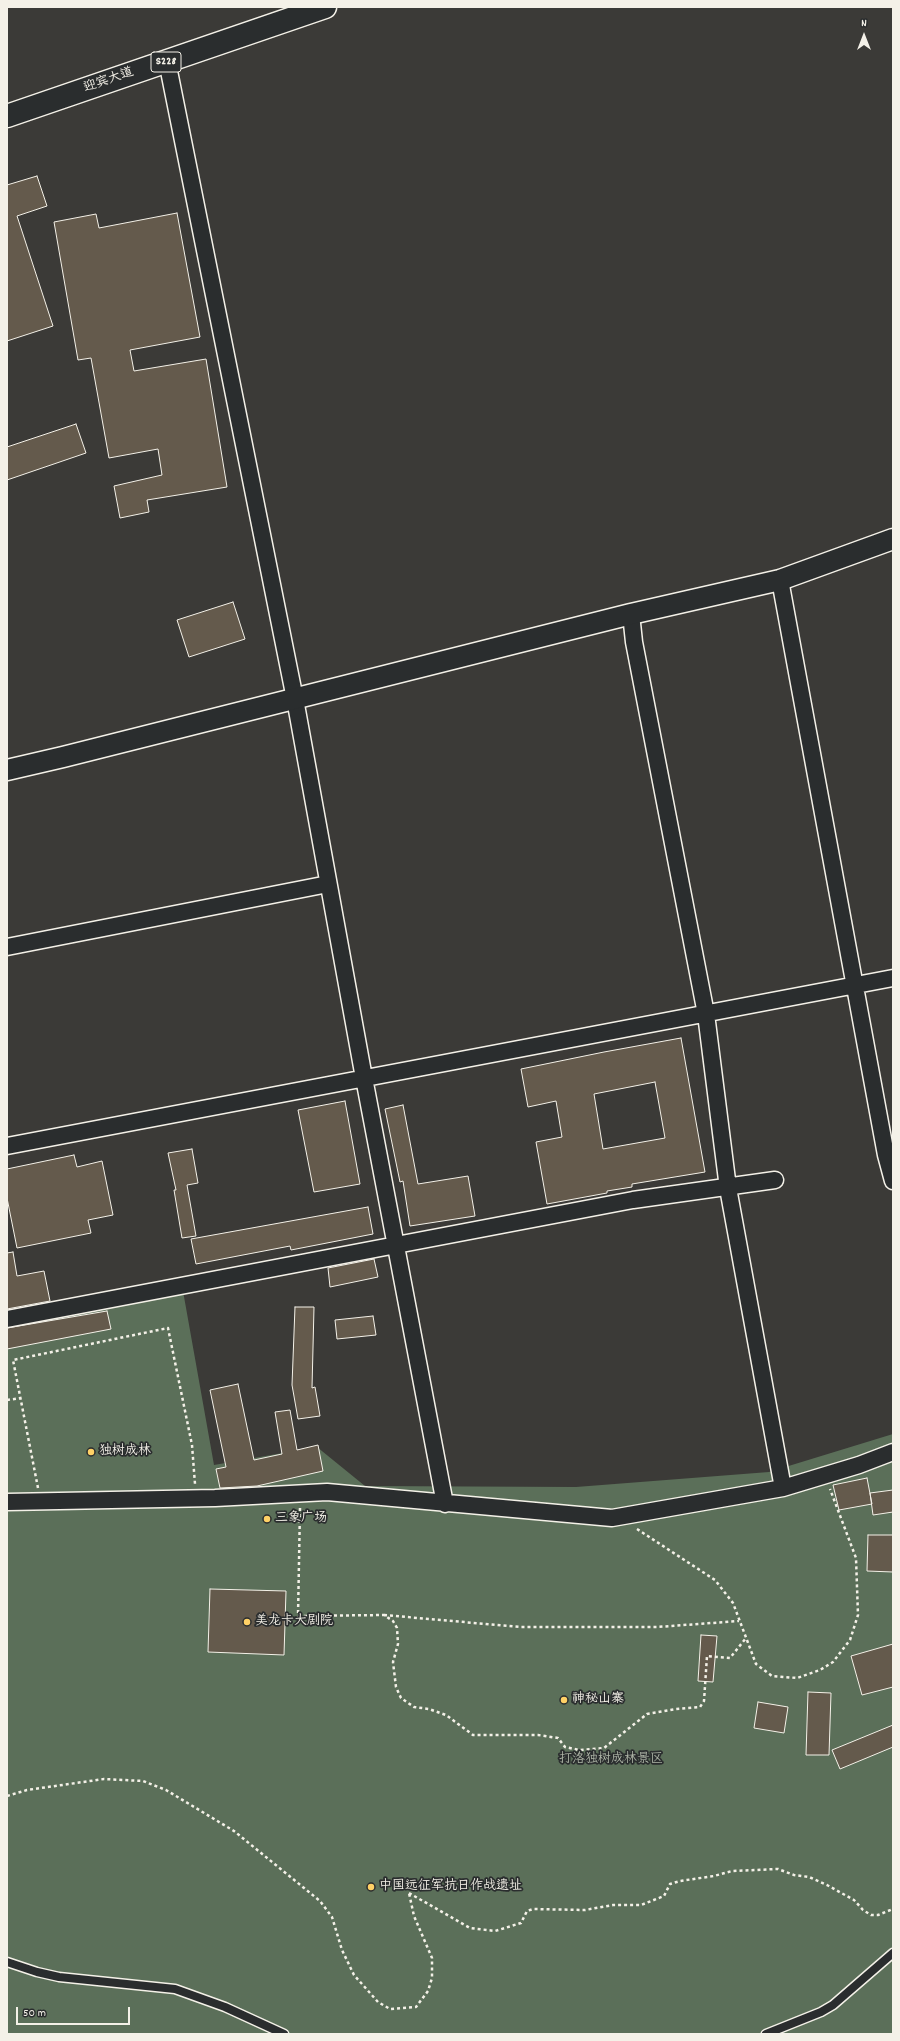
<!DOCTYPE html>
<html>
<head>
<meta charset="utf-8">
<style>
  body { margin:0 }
  #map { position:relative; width:900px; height:2041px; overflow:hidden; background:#3b3a37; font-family:Dekko,sans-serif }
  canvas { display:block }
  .frame { position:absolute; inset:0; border:8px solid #f4f1e8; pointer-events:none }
  .north { position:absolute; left:844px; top:16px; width:40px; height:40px; -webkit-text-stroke:3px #2a2d2e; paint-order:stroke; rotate:0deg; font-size:11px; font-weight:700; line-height:16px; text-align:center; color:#f4f1e8 }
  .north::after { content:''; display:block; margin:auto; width:14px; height:18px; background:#f4f1e8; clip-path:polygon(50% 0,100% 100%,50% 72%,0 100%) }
  .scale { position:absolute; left:16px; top:2007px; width:114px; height:18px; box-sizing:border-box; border:2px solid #f4f1e8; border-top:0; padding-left:5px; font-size:12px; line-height:14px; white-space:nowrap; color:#f4f1e8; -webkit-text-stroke:3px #2a2d2e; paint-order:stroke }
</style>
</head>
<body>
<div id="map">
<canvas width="900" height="2041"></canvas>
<div class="frame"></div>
<div class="north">N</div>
<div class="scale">50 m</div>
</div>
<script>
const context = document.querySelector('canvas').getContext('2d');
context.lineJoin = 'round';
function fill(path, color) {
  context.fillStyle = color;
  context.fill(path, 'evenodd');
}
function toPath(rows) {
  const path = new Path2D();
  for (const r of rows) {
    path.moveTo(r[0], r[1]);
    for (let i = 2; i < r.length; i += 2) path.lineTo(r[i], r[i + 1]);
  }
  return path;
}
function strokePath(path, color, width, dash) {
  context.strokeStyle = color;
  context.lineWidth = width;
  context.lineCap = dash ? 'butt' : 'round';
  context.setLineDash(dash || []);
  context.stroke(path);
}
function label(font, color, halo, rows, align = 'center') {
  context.font = font + ' Dekko,"LXGW WenKai TC",sans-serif';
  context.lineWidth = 3.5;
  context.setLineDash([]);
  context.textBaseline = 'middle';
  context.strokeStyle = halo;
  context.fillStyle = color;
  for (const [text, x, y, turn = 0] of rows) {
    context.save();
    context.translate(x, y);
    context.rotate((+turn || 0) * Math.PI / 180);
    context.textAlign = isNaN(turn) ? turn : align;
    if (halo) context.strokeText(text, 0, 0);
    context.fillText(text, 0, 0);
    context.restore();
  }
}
fill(toPath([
  [183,1291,214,1465,317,1447,365,1486,576,1487,769,1472,893,1434,893,2034,7,2034,7,1325]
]), '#5b6f59');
const building = toPath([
  [37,176,47,206,17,216,53,326,7,341,7,185,37,176],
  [177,213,200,337,130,350,134,371,206,359,227,487,147,500,149,512,120,518,114,486,162,475,158,449,109,458,91,358,78,360,54,222,96,214,99,228,177,213],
  [76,424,86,453,7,480,7,447,76,424],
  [233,602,245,639,189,657,177,620,233,602],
  [681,1038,705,1172,632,1184,632,1187,607,1191,607,1193,547,1204,536,1142,562,1137,556,1101,528,1107,521,1069,604,1052,681,1038],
  [655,1082,665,1138,603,1149,594,1094,655,1082],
  [345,1101,360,1184,314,1192,298,1110,345,1101],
  [403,1105,418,1184,468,1176,475,1216,410,1226,403,1181,400,1182,385,1109,403,1105],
  [192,1149,198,1183,187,1185,196,1236,182,1238,174,1190,176,1190,168,1153,192,1149],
  [74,1155,77,1167,102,1161,113,1215,88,1220,91,1233,17,1248,7,1198,7,1169,74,1155],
  [368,1207,373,1234,291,1250,290,1246,196,1264,191,1239,368,1207],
  [13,1252,17,1276,44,1271,50,1301,7,1309,7,1253,13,1252],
  [374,1259,378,1277,330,1287,328,1268,374,1259],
  [295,1307,314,1307,312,1388,315,1387,320,1416,298,1419,292,1385,295,1307],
  [107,1311,111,1329,7,1349,7,1328,107,1311],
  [373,1316,376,1335,337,1339,335,1320,373,1316],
  [238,1384,254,1460,282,1454,275,1412,290,1410,297,1450,318,1445,323,1471,257,1486,220,1488,216,1469,226,1467,210,1390,238,1384],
  [867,1478,872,1504,839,1510,833,1485,867,1478],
  [893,1490,893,1512,873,1515,870,1493,893,1490],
  [868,1535,893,1535,893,1572,867,1571,868,1535],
  [210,1589,286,1591,284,1655,208,1652,210,1589],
  [701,1635,717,1636,713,1682,698,1681,701,1635],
  [893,1644,893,1687,862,1695,851,1656,893,1644],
  [808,1692,831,1693,829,1755,806,1755,808,1692],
  [758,1702,788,1707,784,1733,754,1728,758,1702],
  [893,1725,893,1747,840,1769,832,1750,893,1725]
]);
fill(building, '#645a4c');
strokePath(building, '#f4f1e8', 1);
const service = toPath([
  [7,1962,37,1972,59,1977,175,1989,225,2007,284,2034],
  [766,2034,821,2012,833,2005,893,1953]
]);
const minor = toPath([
  [167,61,295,699,364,1078,445,1504],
  [780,580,886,1155,893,1181],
  [631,614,634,642,706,1014,728,1188,783,1488],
  [7,947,328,884],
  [7,1146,893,978],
  [7,1319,633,1200,775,1180],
  [7,1502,215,1498,327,1492,612,1518,783,1488,859,1465,893,1452]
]);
const tertiary = toPath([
  [7,770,63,757,631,614,780,580,893,539]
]);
const primary = toPath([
  [7,116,325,7]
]);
strokePath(service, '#f4f1e8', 11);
strokePath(minor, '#f4f1e8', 19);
strokePath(tertiary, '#f4f1e8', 23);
strokePath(primary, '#f4f1e8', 25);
strokePath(toPath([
  [7,1400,21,1398],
  [38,1488,13,1360,168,1328,192,1445,195,1484],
  [300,1508,298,1616,384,1615,393,1621,397,1628,398,1644,393,1662,396,1687,401,1698,414,1707,429,1709,446,1715,473,1735,538,1735,558,1738,565,1747,579,1750,604,1748,647,1714,676,1709,700,1707,704,1701,707,1656,730,1658,746,1638],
  [637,1529,715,1580,733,1603,756,1664,772,1676,797,1678,820,1670,833,1662,850,1640,858,1615,856,1558,830,1489],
  [384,1615,520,1627,657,1627,739,1621],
  [7,1796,27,1790,104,1779,143,1781,166,1790,234,1831,320,1901,332,1917,342,1950,354,1975,378,2002,390,2009,416,2007,428,1991,432,1978,432,1958,414,1916,409,1893],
  [409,1893,470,1928,495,1931,521,1923,527,1911,533,1909,585,1910,613,1905,641,1905,664,1896,670,1884,680,1881,714,1876,732,1871,778,1869,794,1875,809,1877,827,1885,854,1900,863,1910,871,1915,878,1915,893,1909]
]), '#f4f1e8', 2.5, [3, 3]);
strokePath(service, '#2a2d2e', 8);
strokePath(minor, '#2a2d2e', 16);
strokePath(tertiary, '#2a2d2e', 20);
strokePath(primary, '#2a2d2e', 22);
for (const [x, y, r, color] of [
  [91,1452,4,"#ffd166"],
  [267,1519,4,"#ffd166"],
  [247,1622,4,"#ffd166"],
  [564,1700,4,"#ffd166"],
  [371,1887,4,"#ffd166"]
]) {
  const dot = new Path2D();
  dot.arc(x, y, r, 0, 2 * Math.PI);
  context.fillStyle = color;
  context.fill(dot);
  strokePath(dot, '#2a2d2e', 1.5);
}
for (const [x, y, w] of [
  [166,62,30]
]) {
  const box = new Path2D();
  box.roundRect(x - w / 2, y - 10, w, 20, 3);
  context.fillStyle = '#2a2d2e';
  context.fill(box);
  strokePath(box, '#f4f1e8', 1);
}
label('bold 12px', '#f4f1e8', null, [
  ["S228",166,62]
]);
label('13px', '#f4f1e8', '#2a2d2e', [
  ["迎宾大道",109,81,-19]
]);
label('13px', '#f4f1e8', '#2a2d2e', [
  ["独树成林",99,1452],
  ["三象广场",275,1519],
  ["美龙卡大剧院",255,1622],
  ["神秘山寨",572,1700],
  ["中国远征军抗日作战遗址",379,1887]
], 'left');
label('13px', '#afb6a8', '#2a2d2e', [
  ["打洛独树成林景区",611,1760]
]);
</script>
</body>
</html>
